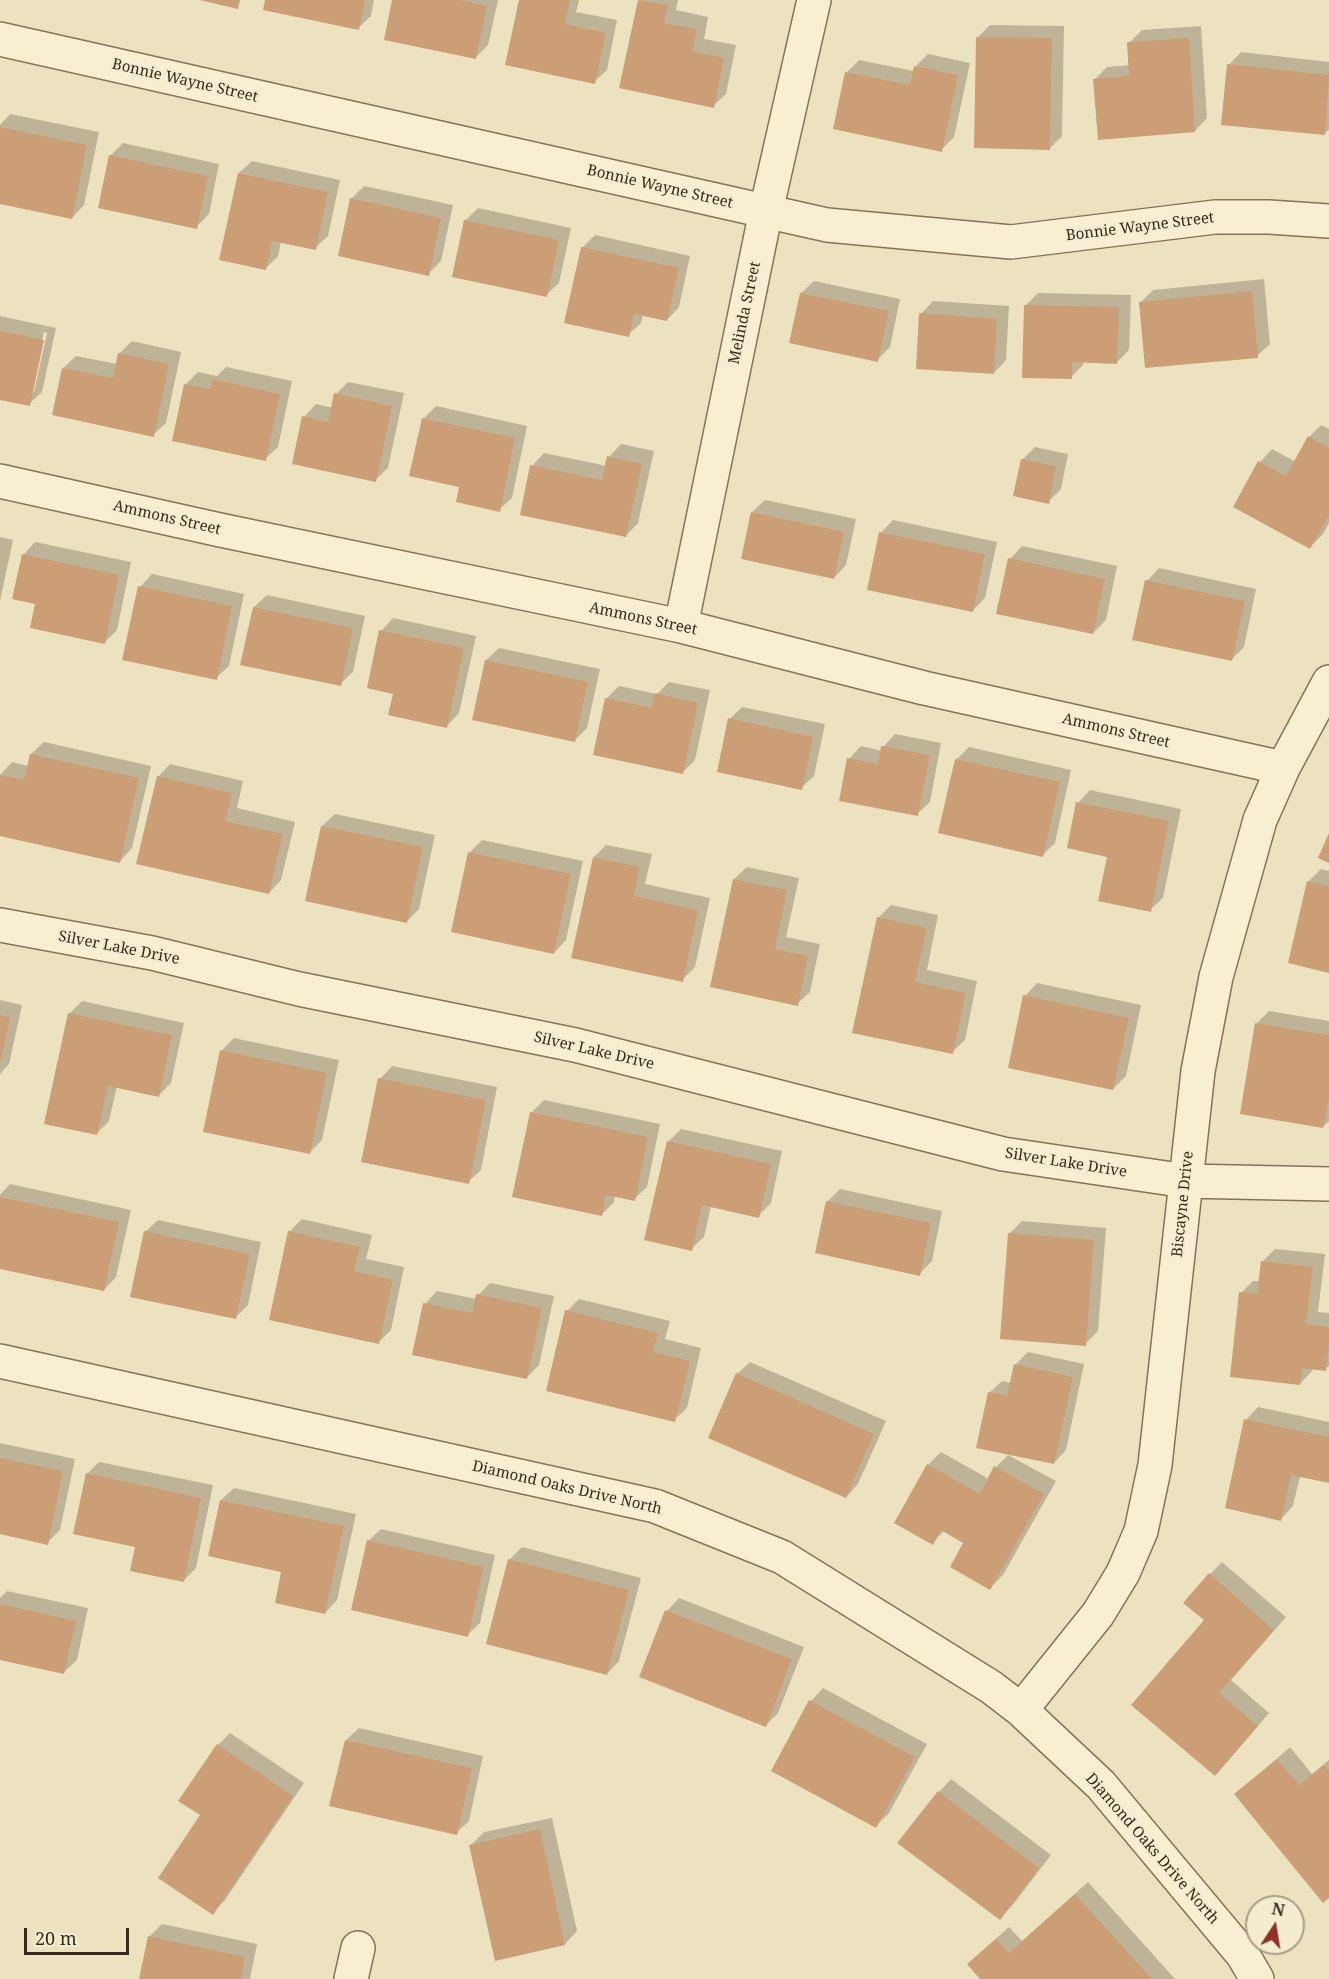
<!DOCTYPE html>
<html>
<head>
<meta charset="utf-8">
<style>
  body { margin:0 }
  #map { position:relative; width:1329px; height:1979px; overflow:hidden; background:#ede2bf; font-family:"Noto Serif",serif }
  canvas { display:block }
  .north { position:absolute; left:1245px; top:1895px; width:60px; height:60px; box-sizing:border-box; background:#f4eccf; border:2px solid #a89e87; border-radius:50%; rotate:12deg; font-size:16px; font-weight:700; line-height:24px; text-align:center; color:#352a1c }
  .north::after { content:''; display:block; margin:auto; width:21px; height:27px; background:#932f29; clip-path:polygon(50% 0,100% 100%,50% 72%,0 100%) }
  .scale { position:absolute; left:24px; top:1928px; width:105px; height:27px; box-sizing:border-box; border:3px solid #352a1c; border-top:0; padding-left:8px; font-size:18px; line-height:21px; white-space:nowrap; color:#352a1c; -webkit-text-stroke:4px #f4eccf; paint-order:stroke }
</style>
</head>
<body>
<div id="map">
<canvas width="1329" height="1979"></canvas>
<div class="north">N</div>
<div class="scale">20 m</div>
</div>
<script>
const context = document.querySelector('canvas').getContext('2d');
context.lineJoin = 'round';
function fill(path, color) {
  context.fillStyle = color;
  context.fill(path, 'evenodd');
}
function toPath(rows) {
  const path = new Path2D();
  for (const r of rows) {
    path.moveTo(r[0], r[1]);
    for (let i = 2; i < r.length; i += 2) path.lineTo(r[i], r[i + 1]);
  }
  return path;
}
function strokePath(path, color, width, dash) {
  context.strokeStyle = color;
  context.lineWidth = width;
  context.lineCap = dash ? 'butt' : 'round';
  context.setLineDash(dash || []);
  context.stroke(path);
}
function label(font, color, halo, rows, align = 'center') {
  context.font = font + ' "Noto Serif",serif';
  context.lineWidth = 4.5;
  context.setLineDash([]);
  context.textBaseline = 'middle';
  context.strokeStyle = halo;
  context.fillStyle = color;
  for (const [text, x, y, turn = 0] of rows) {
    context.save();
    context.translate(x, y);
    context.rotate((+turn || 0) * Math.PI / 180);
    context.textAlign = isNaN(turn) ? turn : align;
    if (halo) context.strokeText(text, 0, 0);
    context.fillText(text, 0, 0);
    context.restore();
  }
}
fill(toPath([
  [267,0,374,0,371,16,358,28],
  [394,0,498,0,488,45,476,57],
  [520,0,579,0,576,12,617,20,607,70,594,82],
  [640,0,678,0,676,10,708,17,704,39,736,45,726,94,713,106,621,87],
  [990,25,1064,26,1062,136,1050,148,977,38],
  [1201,26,1207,118,1195,131,1095,79,1107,67,1130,65,1129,43,1142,30],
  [1241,52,1329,62,1329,129,1324,134,1229,65],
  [928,54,970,63,954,137,941,150,847,72,859,60,914,71,915,67],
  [10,114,99,132,84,205,72,218,0,203,0,125],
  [123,143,219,164,209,214,196,227,110,156],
  [252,161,340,180,328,236,315,248,281,241,278,256,266,268,239,173],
  [364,186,453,205,441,261,428,274,351,199],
  [478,208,571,228,559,283,546,295,465,221],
  [595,235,690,256,679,307,667,320,643,315,641,323,628,335,582,248],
  [1264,279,1270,344,1257,356,1141,302,1153,290],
  [814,281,900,299,890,347,877,360,801,293],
  [1038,293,1131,295,1129,350,1117,362,1084,361,1083,365,1071,377,1026,305],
  [933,301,1009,306,1006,360,994,373,921,314],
  [0,316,56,328,42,392,29,404,0,398],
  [44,332,47,333,34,392,31,392],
  [132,341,181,352,166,423,153,435,63,368,76,356,117,364,119,354],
  [226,367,292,381,278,447,265,459,185,385,198,372,217,376],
  [348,382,404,393,388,468,375,480,304,417,316,404,333,408,336,394],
  [436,406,527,426,512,498,499,510,461,485,423,419],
  [1321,425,1329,429,1329,523,1323,534,1310,547,1235,506,1260,462,1272,449,1296,462,1309,437],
  [621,444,654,451,638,523,626,536,532,466,544,453,607,466,609,457],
  [1035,447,1068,454,1061,489,1048,502,1015,495,1023,459],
  [765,500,856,519,846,565,834,578,752,512],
  [893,520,997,542,985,598,972,611,881,533],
  [0,537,13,540,0,601],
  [35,542,131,562,117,630,104,643,37,603,23,555],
  [1022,546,1117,566,1106,620,1093,633,1010,559],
  [1159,568,1256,589,1244,647,1231,660,1147,581],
  [152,574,244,594,229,666,216,678,140,587],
  [267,595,365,616,353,672,340,684,254,607],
  [393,618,476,636,459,713,447,726,395,692,381,631],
  [499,648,600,669,587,728,575,740,486,660],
  [669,682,710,690,695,760,682,773,606,699,619,686,657,694],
  [742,707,825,724,814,776,801,788,730,719],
  [895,734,941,743,930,802,917,814,849,759,861,746,882,751,883,747],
  [44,742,151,766,132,848,120,861,0,834,0,775,12,762,29,766,31,754],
  [969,747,1071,770,1055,843,1042,856,956,760],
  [170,764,243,781,237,808,295,822,281,880,269,893,158,777],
  [1090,790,1181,809,1163,898,1150,910,1109,855,1078,803],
  [335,814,435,835,419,909,407,921,322,826],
  [482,840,583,861,566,940,554,953,470,852],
  [606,845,652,854,645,884,710,898,695,967,682,980,594,857],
  [747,867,799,878,786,937,820,944,810,992,797,1004,734,879],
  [1321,869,1329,871,1329,971,1308,882],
  [891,905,938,915,927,970,977,981,965,1040,952,1052,878,918],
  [1037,983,1141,1005,1126,1076,1113,1089,1025,996],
  [0,1000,22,1005,9,1064,0,1074],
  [82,1001,184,1023,171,1083,159,1095,117,1086,109,1121,97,1133,69,1014],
  [1269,1011,1329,1021,1329,1121,1323,1127,1242,1113,1257,1023],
  [234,1038,339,1060,322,1140,309,1153,222,1050],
  [392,1066,497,1087,481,1170,468,1182,380,1079],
  [544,1100,660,1124,647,1187,634,1199,615,1195,614,1202,601,1215,514,1196,532,1112],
  [681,1129,782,1151,771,1203,758,1216,711,1206,704,1237,691,1249,668,1142],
  [10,1184,131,1210,116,1277,104,1290,0,1268,0,1195],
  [840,1189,942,1211,932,1261,919,1274,827,1202],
  [302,1219,372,1235,366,1259,404,1267,391,1330,379,1342,289,1232],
  [158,1220,261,1242,248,1305,235,1318,145,1232],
  [1022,1221,1106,1228,1098,1331,1085,1344,1010,1233],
  [1275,1249,1325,1254,1318,1312,1329,1313,1329,1366,1325,1369,1313,1368,1312,1371,1300,1384,1241,1293,1253,1281,1260,1281,1262,1262],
  [490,1283,554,1296,539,1365,527,1377,425,1304,437,1291,477,1299,478,1295],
  [579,1299,670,1321,665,1339,701,1348,687,1408,674,1420,567,1311],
  [1028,1352,1084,1364,1066,1450,1054,1463,989,1393,1002,1381,1011,1383,1015,1365],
  [750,1362,886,1421,858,1484,846,1497,737,1374],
  [1258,1407,1329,1422,1329,1482,1300,1476,1293,1506,1281,1519,1246,1420],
  [0,1443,75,1459,60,1530,47,1543,0,1533],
  [941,1452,989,1479,996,1467,1008,1455,1056,1481,1003,1575,990,1588,965,1542,944,1531,932,1543,928,1465],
  [99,1462,213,1485,196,1568,183,1581,136,1546,87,1474],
  [234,1488,356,1514,337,1600,325,1613,283,1570,221,1500],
  [381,1529,495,1555,480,1623,467,1635,368,1541],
  [522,1547,641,1578,619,1661,607,1674,509,1560],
  [1222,1562,1286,1617,1231,1680,1269,1713,1227,1762,1206,1620,1210,1574],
  [7,1591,88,1608,77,1660,64,1672,0,1659,0,1598],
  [679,1598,804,1647,778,1713,766,1725,667,1611],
  [823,1688,927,1744,889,1813,876,1826,773,1770,811,1701],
  [359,1728,483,1756,469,1821,456,1833,346,1740],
  [230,1733,304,1783,225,1900,212,1913,202,1815,218,1745],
  [1290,1747,1312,1774,1329,1760,1329,1896,1237,1794],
  [951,1779,1051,1855,1012,1906,1000,1918,939,1792],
  [552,1818,577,1931,565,1944,471,1845,484,1832],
  [1088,1882,1175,1979,982,1979,981,1952,1009,1927,1022,1941],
  [162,1924,257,1944,250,1979,140,1979,149,1937]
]), '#0003');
fill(toPath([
  [200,0,240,0,238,9],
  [265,0,365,0,359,30,263,10],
  [392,0,461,0,487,6,476,59,384,40],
  [519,0,570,0,565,24,606,33,595,84,505,65],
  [638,0,668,5,664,23,697,29,692,51,724,58,714,108,619,88],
  [976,37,1052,38,1050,150,974,148],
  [1189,38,1195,132,1098,140,1093,79,1129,76,1127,42],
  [1227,64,1329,75,1325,135,1221,125],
  [914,66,958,75,942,152,833,129,845,72,910,85],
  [0,127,87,145,72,219,0,204],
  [109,155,208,176,197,229,98,208],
  [238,173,328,192,316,250,272,241,266,270,219,260],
  [350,198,441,218,429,276,338,256],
  [464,220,559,240,547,297,452,277],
  [581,247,679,268,667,321,634,314,629,337,564,323],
  [1252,291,1258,358,1145,368,1139,302],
  [800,293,889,311,878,362,789,343],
  [1024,305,1119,307,1117,364,1072,362,1072,379,1022,378],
  [919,313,997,319,994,374,916,369],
  [0,331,44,340,30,406,0,400],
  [118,353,169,364,154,437,52,415,62,368,113,378],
  [212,379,280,394,266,461,172,441,184,384,210,389],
  [334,393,392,406,376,482,292,464,302,416,328,422],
  [422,418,515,438,500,512,456,502,459,487,409,476],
  [1308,436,1329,448,1329,515,1310,549,1233,507,1258,461,1286,476],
  [607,456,642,464,626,537,520,515,530,465,602,480],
  [1021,459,1056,466,1049,504,1013,496],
  [751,512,844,532,834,579,741,559],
  [879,532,985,554,973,612,867,590],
  [22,554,119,575,105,644,30,628,35,604,12,599],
  [1008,558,1105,579,1093,634,996,614],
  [1145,580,1245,601,1232,661,1132,640],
  [138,586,232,606,217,680,122,660],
  [253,607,353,628,341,686,240,665],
  [379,630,464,648,447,728,388,715,393,694,367,688],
  [485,660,588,682,575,742,472,720],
  [655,693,698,703,683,774,593,755,605,698,652,708],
  [728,718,813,737,802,790,717,772],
  [881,746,930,755,918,816,839,801,847,758,878,764],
  [30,754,139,778,120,863,0,836,0,775,24,780],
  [955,759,1060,782,1043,857,938,833],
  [157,776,232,793,225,821,283,834,269,894,136,864],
  [1076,802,1169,821,1151,912,1098,901,1107,857,1067,848],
  [321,826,423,847,407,923,305,901],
  [1329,833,1329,863,1318,858],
  [468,852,571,874,554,954,451,932],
  [593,857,640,867,634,896,698,910,683,982,571,958],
  [733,879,787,890,775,949,808,956,798,1006,710,987],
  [1307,881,1329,886,1329,973,1288,963],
  [877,917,927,928,915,982,966,993,953,1054,852,1033],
  [1023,995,1129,1018,1113,1090,1008,1068],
  [68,1013,172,1035,159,1097,108,1086,97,1135,44,1124],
  [0,1015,10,1017,1,1061,0,1061],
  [1255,1023,1329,1035,1329,1099,1323,1128,1240,1114],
  [220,1050,327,1073,310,1154,203,1132],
  [378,1078,486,1100,469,1184,361,1162],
  [530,1112,648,1137,635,1201,606,1195,602,1216,512,1197],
  [667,1141,771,1164,759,1218,702,1205,692,1251,644,1240],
  [0,1197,119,1222,104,1291,0,1269],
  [826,1201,931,1223,920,1276,815,1253],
  [144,1231,250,1254,236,1319,130,1297],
  [288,1231,360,1247,354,1271,393,1280,379,1344,269,1320],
  [1008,1233,1094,1240,1086,1346,1000,1339],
  [1261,1261,1313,1267,1306,1324,1329,1327,1329,1343,1326,1371,1302,1368,1300,1385,1230,1377,1239,1292,1257,1294],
  [476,1294,542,1308,527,1379,412,1355,423,1303,472,1313],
  [565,1310,658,1333,653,1352,690,1361,675,1422,546,1391],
  [1014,1364,1073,1377,1054,1464,976,1448,988,1392,1007,1396],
  [736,1373,874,1434,846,1498,708,1438],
  [1244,1419,1329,1437,1329,1483,1291,1475,1281,1521,1225,1508],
  [0,1458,63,1471,48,1545,0,1534],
  [927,1464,980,1494,994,1466,1044,1494,990,1590,950,1567,963,1543,941,1530,933,1545,894,1523],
  [86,1473,201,1498,184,1582,130,1571,135,1547,73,1534],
  [220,1500,344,1526,325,1614,275,1603,281,1572,208,1556],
  [367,1540,484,1567,468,1637,351,1610],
  [508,1559,629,1590,607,1675,486,1644],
  [1209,1573,1274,1630,1219,1693,1258,1726,1215,1776,1131,1705,1204,1620,1183,1603],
  [0,1604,76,1621,64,1674,0,1660],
  [665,1610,792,1659,766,1727,639,1677],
  [809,1700,915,1757,876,1828,771,1771],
  [345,1740,472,1768,457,1835,329,1806],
  [217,1744,293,1796,213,1915,158,1878,200,1815,178,1801],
  [1277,1759,1299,1785,1324,1765,1329,1771,1329,1898,1323,1903,1234,1794],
  [938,1791,1039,1868,1000,1920,897,1843],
  [540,1829,565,1945,495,1961,469,1845],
  [1075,1894,1152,1979,980,1979,967,1964,996,1939,1009,1953],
  [148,1936,245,1957,241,1979,139,1979]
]), '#cb9e76');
const minor = toPath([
  [0,39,827,225,1011,242,1215,217,1269,217,1329,221],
  [0,481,220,530,681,626,924,688,1283,768],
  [681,626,766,211,814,0],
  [0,925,152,953,299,989,575,1045,1003,1154,1186,1181,1329,1184],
  [0,1361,655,1506,782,1557,991,1687,1021,1710,1101,1785,1243,1955,1257,1979],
  [1021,1710,1098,1614,1123,1573,1141,1531,1155,1465,1198,1071,1216,977,1260,820,1283,768,1329,682],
  [351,1979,358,1948]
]);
strokePath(minor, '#857358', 36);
strokePath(minor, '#f8efd2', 33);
label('15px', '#352a1c', '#f4eccf', [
  ["Bonnie Wayne Street",185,81,13],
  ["Bonnie Wayne Street",660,187,13],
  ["Bonnie Wayne Street",1140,227,-7],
  ["Melinda Street",745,313,-78],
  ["Ammons Street",167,518,13],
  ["Ammons Street",643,619,12],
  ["Ammons Street",1116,731,13],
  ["Silver Lake Drive",119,948,11],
  ["Silver Lake Drive",594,1051,13],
  ["Silver Lake Drive",1066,1163,9],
  ["Biscayne Drive",1183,1204,-84],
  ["Diamond Oaks Drive North",567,1488,13],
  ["Diamond Oaks Drive North",1152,1849,49]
]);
</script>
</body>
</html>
